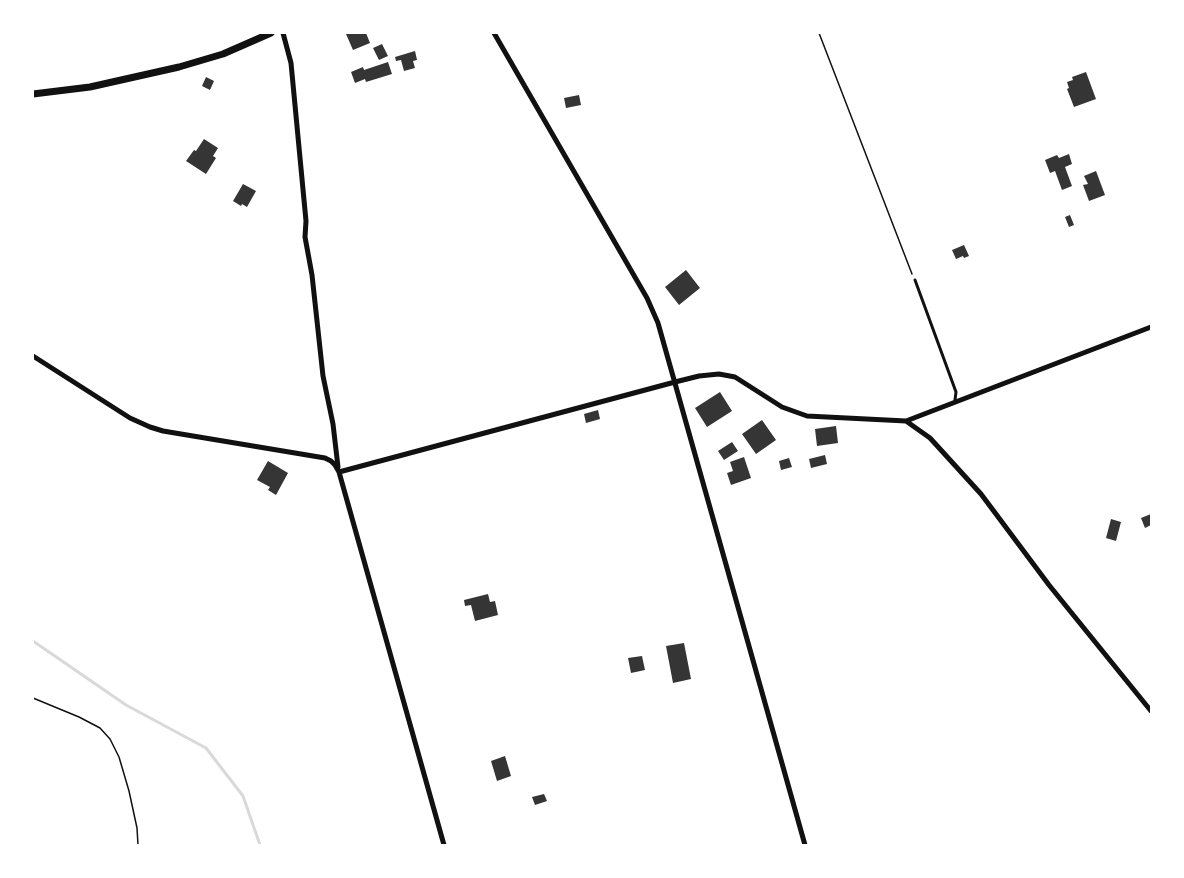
<!DOCTYPE html>
<html>
<head>
<meta charset="utf-8">
<style>
  body { margin:0 }
  #map { position:relative; width:1184px; height:878px; overflow:hidden; background:#fff; font-family:Roboto,sans-serif }
  canvas { display:block }
  .frame { position:absolute; inset:0; border:34px solid #fff; pointer-events:none }
</style>
</head>
<body>
<div id="map">
<canvas width="1184" height="878"></canvas>
<div class="frame"></div>
</div>
<script>
const context = document.querySelector('canvas').getContext('2d');
context.lineJoin = 'round';
function toPath(rows) {
  const path = new Path2D();
  for (const r of rows) {
    path.moveTo(r[0], r[1]);
    for (let i = 2; i < r.length; i += 2) path.lineTo(r[i], r[i + 1]);
  }
  return path;
}
function strokePath(path, color, width, dash) {
  context.strokeStyle = color;
  context.lineWidth = width;
  context.lineCap = dash ? 'butt' : 'round';
  context.setLineDash(dash || []);
  context.stroke(path);
}
function fill(path, color) {
  context.fillStyle = color;
  context.fill(path, 'evenodd');
}
strokePath(toPath([
  [33,641,126,705,206,748,243,796,260,845]
]), '#d9d9d9', 3);
fill(toPath([
  [348,33,366,33,370,43,353,50,346,34],
  [382,44,388,56,379,60,373,48],
  [415,51,417,60,413,61,415,68,404,71,401,60,396,61,395,57],
  [388,62,392,74,366,82,365,79,355,83,351,72,363,67,364,70],
  [1086,72,1096,99,1074,107,1067,89,1069,88,1067,82,1073,80,1072,77],
  [206,77,214,81,210,90,202,86],
  [579,95,581,105,566,108,564,98],
  [204,139,218,148,213,156,216,158,206,174,186,161,194,150,196,151],
  [1069,154,1072,164,1065,167,1072,186,1062,190,1055,171,1050,173,1045,160,1057,155,1059,158],
  [1096,171,1105,195,1089,201,1083,185,1088,184,1084,176],
  [243,184,256,191,247,207,242,204,241,206,233,201],
  [1070,215,1074,225,1069,227,1065,217],
  [964,245,969,256,964,258,963,256,956,259,952,250],
  [686,270,700,288,679,305,665,287],
  [720,392,732,411,707,427,695,408],
  [598,410,600,419,586,423,584,414],
  [762,420,776,440,756,454,742,434],
  [836,426,838,443,817,446,815,429],
  [732,442,738,451,724,460,718,451],
  [825,455,827,464,811,468,809,459],
  [744,457,751,478,731,485,727,473,733,471,730,462],
  [789,458,792,467,781,470,779,461],
  [268,461,288,473,276,495,268,490,270,487,257,480],
  [1151,514,1151,525,1145,528,1141,518],
  [1111,519,1121,522,1116,541,1106,538],
  [488,594,490,602,495,601,498,615,475,621,471,605,465,606,464,600],
  [684,643,691,679,673,683,666,646],
  [642,656,645,670,631,673,628,658],
  [505,756,511,776,497,781,491,761],
  [544,794,547,801,535,805,532,797]
]), '#353535');
strokePath(toPath([
  [819,33,912,274],
  [33,698,79,717,100,728,110,739,119,757,129,791,137,828,138,845]
]), '#111', 1.5);
strokePath(toPath([
  [915,280,956,392,955,400]
]), '#111', 3);
strokePath(toPath([
  [283,33,291,63,306,221,305,237,312,275,323,376,333,424,338,467],
  [494,33,647,298,658,323,805,845],
  [33,356,130,418,150,427,163,431,325,458,331,461,335,465,339,472,444,845],
  [906,421,1151,327],
  [339,472,675,382,699,376,719,374,735,377,782,407,807,416,906,421,930,438,981,494,1049,585,1151,711]
]), '#111', 5);
strokePath(toPath([
  [33,94,90,87,179,67,223,54,271,33]
]), '#111', 7);
</script>
</body>
</html>
